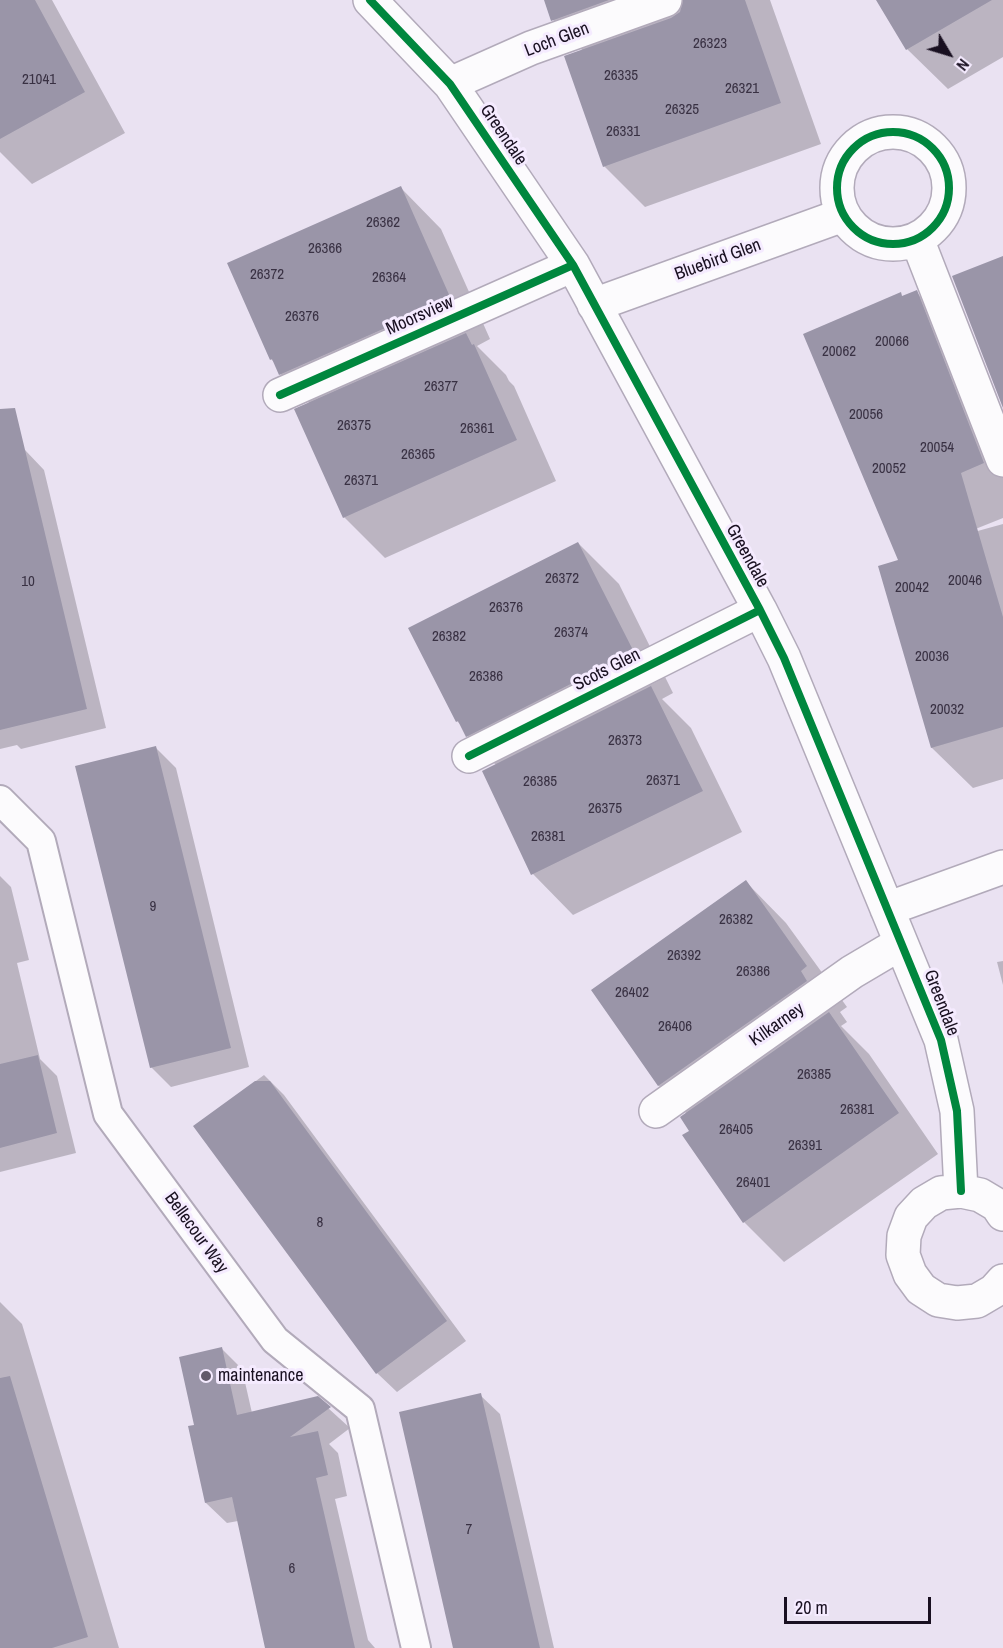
<!DOCTYPE html>
<html>
<head>
<meta charset="utf-8">
<style>
  body { margin:0 }
  #map { position:relative; width:1003px; height:1648px; overflow:hidden; background:#eae2f2; font-family:"Archivo Narrow",sans-serif }
  canvas { display:block }
  .north { position:absolute; left:919px; top:24px; width:60px; height:60px; -webkit-text-stroke:4px #f5ebff; paint-order:stroke; rotate:128deg; font-size:16px; font-weight:700; line-height:24px; text-align:center; color:#191021 }
  .north::after { content:''; display:block; margin:auto; width:21px; height:27px; background:#191021; clip-path:polygon(50% 0,100% 100%,50% 72%,0 100%) }
  .scale { position:absolute; left:784px; top:1597px; width:147px; height:27px; box-sizing:border-box; border:3px solid #191021; border-top:0; padding-left:8px; font-size:18px; line-height:21px; white-space:nowrap; color:#191021; -webkit-text-stroke:4px #f5ebff; paint-order:stroke }
</style>
</head>
<body>
<div id="map">
<canvas width="1003" height="1648"></canvas>
<div class="north">N</div>
<div class="scale">20 m</div>
</div>
<script>
const context = document.querySelector('canvas').getContext('2d');
context.lineJoin = 'round';
function fill(path, color) {
  context.fillStyle = color;
  context.fill(path, 'evenodd');
}
function toPath(rows) {
  const path = new Path2D();
  for (const r of rows) {
    if (r.length === 3) {
      path.moveTo(r[0] + r[2], r[1]);
      path.arc(r[0], r[1], r[2], 0, 2 * Math.PI);
      continue;
    }
    path.moveTo(r[0], r[1]);
    for (let i = 2; i < r.length; i += 2) path.lineTo(r[i], r[i + 1]);
  }
  return path;
}
function strokePath(path, color, width, dash) {
  context.strokeStyle = color;
  context.lineWidth = width;
  context.lineCap = dash ? 'butt' : 'round';
  context.setLineDash(dash || []);
  context.stroke(path);
}
function label(font, color, halo, rows, align = 'center') {
  context.font = font + ' "Archivo Narrow",sans-serif';
  context.lineWidth = 6;
  context.setLineDash([]);
  context.textBaseline = 'middle';
  context.strokeStyle = halo;
  context.fillStyle = color;
  for (const [text, x, y, turn = 0] of rows) {
    context.save();
    context.translate(x, y);
    context.rotate((+turn || 0) * Math.PI / 180);
    context.textAlign = isNaN(turn) ? turn : align;
    if (halo) context.strokeText(text, 0, 0);
    context.fillText(text, 0, 0);
    context.restore();
  }
}
fill(toPath([
  [0,0,52,0,125,133,32,184,0,152],
  [545,0,770,0,821,144,645,207,604,166,583,51,553,20],
  [879,0,1003,0,1003,57,948,89,907,49],
  [401,188,441,229,490,339,477,346,506,375,509,381,514,386,556,481,385,558,344,517,310,404,280,374,276,364,271,359],
  [916,292,957,332,1003,450,1003,518,973,530,974,532,1003,524,1003,779,973,788,932,748,900,561,903,297],
  [25,450,44,470,106,728,21,749,17,745,0,749,0,457],
  [578,543,619,584,673,693,662,699,691,728,742,832,573,915,533,874,496,765,467,736,463,727,457,721],
  [156,748,176,768,249,1067,171,1087,151,1067],
  [0,876,11,887,29,960,17,963,40,1059,57,1076,76,1153,0,1172],
  [746,882,786,923,847,1007,840,1012,847,1022,841,1026,869,1054,938,1154,784,1262,744,1222,691,1131,687,1114,659,1086,593,991],
  [1003,961,1003,985,997,962],
  [264,1075,284,1095,466,1341,397,1392,377,1373,195,1126],
  [0,1302,22,1324,119,1648,0,1648],
  [221,1348,242,1369,252,1413,317,1398,350,1428,329,1444,338,1453,347,1496,335,1499,368,1640,375,1648,267,1648,238,1521,227,1523,206,1503,189,1428,196,1426],
  [480,1395,500,1414,554,1648,455,1648]
]), '#0003');
fill(toPath([
  [0,0,35,0,85,92,0,139],
  [544,0,609,0,551,21],
  [683,0,745,0,781,103,603,167,564,56,671,18,680,12],
  [876,0,992,0,906,50],
  [401,186,451,299,279,375,272,359,270,360,227,263],
  [1003,256,1003,408,952,276],
  [917,290,984,463,961,473,1003,617,1003,727,931,748,878,566,898,560,803,334,901,292,902,296],
  [466,333,472,345,474,344,517,440,343,518,294,409],
  [15,408,87,709,0,730,0,409],
  [578,542,634,652,466,737,458,721,456,722,408,628],
  [651,686,703,791,531,875,482,771],
  [156,746,231,1048,150,1068,75,766],
  [746,880,807,966,801,971,807,981,658,1086,591,990],
  [829,1012,899,1113,743,1223,682,1135,689,1131,680,1117],
  [38,1055,57,1133,0,1148,0,1064],
  [255,1081,270,1081,447,1321,376,1374,193,1126],
  [222,1347,237,1415,318,1396,331,1407,290,1437,318,1431,328,1475,316,1478,355,1648,265,1648,232,1497,205,1503,188,1426,194,1425,179,1357],
  [10,1376,88,1637,52,1648,0,1648,0,1378],
  [481,1393,540,1648,453,1648,399,1412]
]), '#9a95a8');
const lane = toPath([
  [0,800,41,841,108,1114,275,1340,360,1409,416,1648]
]);
const street = toPath([
  [370,0,450,84,573,265,760,610,784,658,941,1040,957,1111,961,1191],
  [450,84,531,48,665,0],
  [893,188,56],
  [917,239,1003,460],
  [594,305,843,215],
  [280,395,573,265],
  [469,756,760,610],
  [887,909,1003,867],
  [656,1111,852,972,901,943],
  [1003,1214,997,1205,980,1195,961,1191,941,1193,924,1203,911,1217,904,1236,903,1255,910,1274,921,1289,938,1300,957,1303,977,1301,994,1291,1003,1281]
]);
strokePath(lane, '#b2aaba', 32);
strokePath(street, '#b2aaba', 36);
strokePath(lane, '#fcfbfd', 28);
strokePath(street, '#fcfbfd', 33);
strokePath(toPath([
  [370,0,450,84,573,265,760,610,784,658,941,1040,957,1111,961,1191],
  [893,188,56],
  [280,395,573,265],
  [469,756,760,610]
]), '#00873e', 8);
for (const [x, y, r, color] of [
  [206,1376,6,"#625a6a"]
]) {
  const dot = new Path2D();
  dot.arc(x, y, r, 0, 2 * Math.PI);
  context.fillStyle = color;
  context.fill(dot);
  strokePath(dot, '#f5ebff', 2);
}
label('15px', '#393143', null, [
  ["26323",710,44],
  ["26335",621,76],
  ["21041",39,80],
  ["26321",742,89],
  ["26325",682,110],
  ["26331",623,132],
  ["26362",383,223],
  ["26366",325,249],
  ["26372",267,275],
  ["26364",389,278],
  ["26376",302,317],
  ["20066",892,342],
  ["20062",839,352],
  ["26377",441,387],
  ["20056",866,415],
  ["26375",354,426],
  ["26361",477,429],
  ["20054",937,448],
  ["26365",418,455],
  ["20052",889,469],
  ["26371",361,481],
  ["26372",562,579],
  ["20046",965,581],
  ["10",28,582],
  ["20042",912,588],
  ["26376",506,608],
  ["26374",571,633],
  ["26382",449,637],
  ["20036",932,657],
  ["26386",486,677],
  ["20032",947,710],
  ["26373",625,741],
  ["26371",663,781],
  ["26385",540,782],
  ["26375",605,809],
  ["26381",548,837],
  ["9",153,907],
  ["26382",736,920],
  ["26392",684,956],
  ["26386",753,972],
  ["26402",632,993],
  ["26406",675,1027],
  ["26385",814,1075],
  ["26381",857,1110],
  ["26405",736,1130],
  ["26391",805,1146],
  ["26401",753,1183],
  ["8",320,1223],
  ["7",469,1530],
  ["6",292,1569]
]);
label('18px', '#191021', '#f5ebff', [
  ["Loch Glen",557,40,-21],
  ["Greendale",503,135,56],
  ["Bluebird Glen",718,260,-20],
  ["Moorsview",420,316,-24],
  ["Greendale",747,556,61],
  ["Scots Glen",607,670,-27],
  ["Greendale",941,1003,69],
  ["Kilkarney",777,1025,-35],
  ["Bellecour Way",196,1233,54]
]);
label('18px', '#191021', '#f5ebff', [
  ["maintenance",218,1376]
], 'left');
</script>
</body>
</html>
